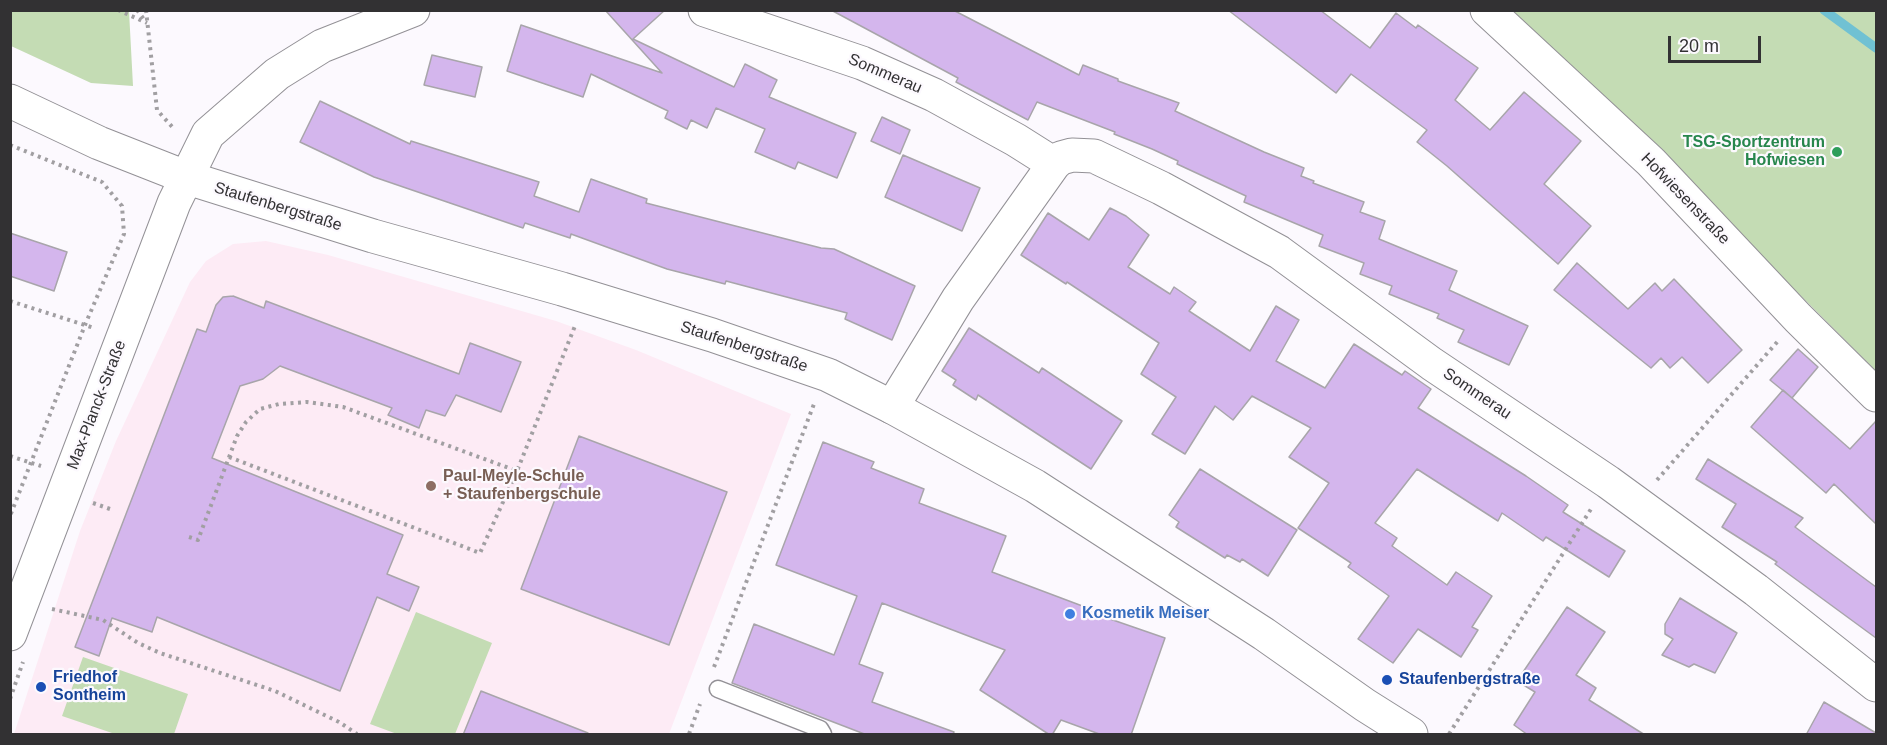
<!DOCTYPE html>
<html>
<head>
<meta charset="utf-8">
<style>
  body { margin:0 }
  #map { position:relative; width:1887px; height:745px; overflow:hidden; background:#fcf9fe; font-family:Helvetica,sans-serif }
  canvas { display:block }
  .frame { position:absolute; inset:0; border:12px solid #323133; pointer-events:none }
  .scale { position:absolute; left:1668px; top:36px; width:93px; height:27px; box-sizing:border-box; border:3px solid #323133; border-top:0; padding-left:8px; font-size:18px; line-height:21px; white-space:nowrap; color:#323133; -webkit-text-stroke:4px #fcf9fe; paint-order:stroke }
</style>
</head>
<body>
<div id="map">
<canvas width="1887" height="745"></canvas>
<div class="frame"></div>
<div class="scale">20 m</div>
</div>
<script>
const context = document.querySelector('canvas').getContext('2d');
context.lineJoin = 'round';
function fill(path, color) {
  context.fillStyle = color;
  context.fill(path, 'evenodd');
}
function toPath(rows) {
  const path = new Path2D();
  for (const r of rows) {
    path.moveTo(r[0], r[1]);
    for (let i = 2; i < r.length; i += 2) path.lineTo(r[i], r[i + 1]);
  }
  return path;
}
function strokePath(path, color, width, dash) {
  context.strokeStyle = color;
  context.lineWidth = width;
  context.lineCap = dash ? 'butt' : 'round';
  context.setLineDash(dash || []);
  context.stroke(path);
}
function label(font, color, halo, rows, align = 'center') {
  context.font = font + ' Helvetica,sans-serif';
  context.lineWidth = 4.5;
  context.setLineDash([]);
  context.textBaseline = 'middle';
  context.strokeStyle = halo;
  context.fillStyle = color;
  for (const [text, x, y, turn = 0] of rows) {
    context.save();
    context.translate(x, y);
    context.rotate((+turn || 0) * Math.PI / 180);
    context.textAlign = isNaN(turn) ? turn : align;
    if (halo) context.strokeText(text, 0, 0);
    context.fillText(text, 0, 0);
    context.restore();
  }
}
fill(toPath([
  [266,241,328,255,556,321,636,350,791,414,669,734,14,734,80,531,116,441,190,282,206,261,233,244]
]), '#fdebf5');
fill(toPath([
  [11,10,129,11,133,86,91,83,11,46],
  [1502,11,1876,11,1876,371,1746,241],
  [416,612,492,643,455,734,397,734,370,724],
  [83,657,188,694,174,734,115,734,62,716]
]), '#c4dcb4');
strokePath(toPath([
  [1824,10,1876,48]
]), '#70c1d3', 9);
const building = toPath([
  [605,10,665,10,633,39,734,87,745,64,777,80,769,97,856,133,837,178,798,162,795,169,755,152,765,129,716,108,707,128,691,120,687,129,665,118,668,111,591,74,583,97,507,71,521,25,662,73,605,10],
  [831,10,953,10,1079,75,1083,65,1118,79,1118,81,1179,103,1175,111,1264,152,1304,168,1301,176,1314,181,1313,183,1364,202,1360,212,1385,221,1379,239,1457,271,1449,290,1528,326,1509,365,1458,342,1464,330,1437,318,1439,314,1389,294,1392,286,1360,274,1364,263,1319,246,1323,235,1244,202,1246,196,1177,164,1178,161,1152,149,1114,134,1115,132,1037,102,1028,120,956,82,958,78,831,10],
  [1228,10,1320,10,1370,48,1396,13,1416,28,1418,25,1478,68,1455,100,1490,130,1524,92,1581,141,1544,184,1591,226,1558,264,1447,166,1417,142,1427,130,1351,74,1336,93,1228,10],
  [432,55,482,67,475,97,424,85,432,55],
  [320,101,410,144,411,141,539,182,534,196,579,212,591,179,647,199,646,203,821,248,834,249,915,286,892,340,845,319,847,313,726,281,725,284,667,269,571,234,570,238,525,223,523,228,374,177,300,142,320,101],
  [882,117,910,130,900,154,871,141,882,117],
  [903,155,980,188,962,231,885,197,903,155],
  [1110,208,1126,216,1149,235,1128,267,1170,294,1174,287,1196,302,1189,311,1250,351,1276,306,1299,320,1276,361,1325,388,1354,344,1402,375,1405,371,1431,389,1418,408,1526,476,1568,505,1563,512,1625,551,1609,577,1546,537,1543,541,1502,513,1498,521,1417,469,1375,523,1397,538,1392,546,1447,585,1456,572,1492,596,1472,627,1478,630,1461,657,1418,629,1393,663,1358,639,1389,596,1348,567,1351,563,1298,528,1329,483,1289,457,1311,428,1252,396,1233,420,1215,406,1185,454,1152,434,1176,397,1141,374,1159,343,1067,282,1066,284,1021,255,1048,213,1089,240,1110,208],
  [10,233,67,252,54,291,10,276,10,233],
  [1577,263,1628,309,1655,283,1662,291,1674,279,1742,350,1708,383,1682,357,1670,368,1661,358,1651,368,1554,290,1577,263],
  [233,296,264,308,266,301,459,374,470,343,521,362,501,412,456,395,445,416,426,410,419,428,388,415,392,408,280,366,263,379,240,386,212,458,403,535,387,574,419,587,409,611,377,597,340,691,157,617,152,632,112,618,99,656,75,647,197,329,206,332,216,305,223,297,233,296],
  [969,328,1039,373,1042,368,1122,421,1091,469,978,395,976,400,953,385,956,380,942,371,969,328],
  [1798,349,1818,367,1792,398,1770,380,1798,349],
  [1783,390,1850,449,1876,421,1876,524,1834,484,1826,493,1751,427,1783,390],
  [579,436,727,492,669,645,521,589,579,436],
  [823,442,874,462,871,468,924,489,919,503,1006,536,992,572,1085,607,1084,610,1165,638,1131,735,1102,735,1061,720,1052,735,1050,735,980,690,1005,650,882,603,859,664,883,673,872,702,954,732,953,735,867,735,732,683,754,624,834,655,857,596,776,565,823,442],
  [1708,459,1803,518,1795,527,1876,587,1876,638,1775,564,1777,562,1722,527,1736,504,1696,479,1708,459],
  [1200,469,1297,530,1268,576,1242,559,1240,562,1227,555,1225,558,1176,527,1179,522,1169,515,1200,469],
  [1680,598,1737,633,1715,673,1694,664,1689,667,1662,655,1673,639,1665,634,1665,624,1680,598],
  [1567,607,1605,632,1576,675,1596,688,1589,700,1645,735,1528,735,1514,725,1535,692,1517,681,1567,607],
  [481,691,588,733,587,735,463,735,481,691],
  [1824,702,1876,733,1876,735,1806,735,1824,702]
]);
fill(building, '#d4b6ed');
strokePath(building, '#a8a5aa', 1.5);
const service = toPath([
  [718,689,820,729,823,734]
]);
const minor = toPath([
  [705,10,862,63,934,95,1016,140,1054,164,1061,158,1072,155,1094,156,1161,188,1279,252,1432,364,1608,482,1756,590,1876,685],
  [1487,10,1651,162,1798,318,1876,395],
  [892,407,958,299,1054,164],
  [10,634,174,203,208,134,277,74,322,46,413,10]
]);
const tertiary = toPath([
  [10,101,99,143,188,178,373,236,562,289,712,335,828,375,892,407,1035,486,1264,634,1365,705,1411,734]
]);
strokePath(service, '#939196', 19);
strokePath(minor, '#939196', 35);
strokePath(tertiary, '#939196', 35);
strokePath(toPath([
  [118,10,147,23],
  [137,10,146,22],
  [146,10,157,110,175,130],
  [10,145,102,182,122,206,124,234,85,325,10,516],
  [10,301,94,328],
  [10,456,41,466],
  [229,457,480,553,517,471],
  [1657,480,1778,341],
  [93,503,110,509],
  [189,537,198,540,237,436,246,422,260,409,279,404,307,402,343,407,517,471,575,326],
  [52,609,103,620,138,643,160,653,275,691,339,722,357,734],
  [714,667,814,404],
  [10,699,23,662],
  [689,734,700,704],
  [1449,734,1591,509]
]), '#a19fa2', 4, [3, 4.5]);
strokePath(service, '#fff', 16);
strokePath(minor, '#fff', 33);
strokePath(tertiary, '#fff', 33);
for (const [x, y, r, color] of [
  [1837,152,6,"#2e9e5b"],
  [431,486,6,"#8d6e63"],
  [1070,614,6,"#3f7fe0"],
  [1387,680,6,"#1a4fb4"],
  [41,687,6,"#1a4fb4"]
]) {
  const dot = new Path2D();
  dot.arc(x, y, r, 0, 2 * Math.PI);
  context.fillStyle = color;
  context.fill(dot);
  strokePath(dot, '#fcf9fe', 2);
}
label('16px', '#323133', '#fcf9fe', [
  ["Sommerau",885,74,23],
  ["Hofwiesenstraße",1685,199,46],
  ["Staufenbergstraße",278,207,17],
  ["Staufenbergstraße",744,347,18],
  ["Sommerau",1477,394,34],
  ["Max-Planck-Straße",97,405,-69]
]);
label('bold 16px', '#27864d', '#fcf9fe', [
  ["TSG-Sportzentrum",1825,143],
  ["Hofwiesen",1825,161]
], 'right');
label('bold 16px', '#785e54', '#fcf9fe', [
  ["Paul-Meyle-Schule",443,477],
  ["+ Staufenbergschule",443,495]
], 'left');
label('bold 16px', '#366cbe', '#fcf9fe', [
  ["Kosmetik Meiser",1082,614]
], 'left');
label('bold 16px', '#164399', '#fcf9fe', [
  ["Friedhof",53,678],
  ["Sontheim",53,696],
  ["Staufenbergstraße",1399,680]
], 'left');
</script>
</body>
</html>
